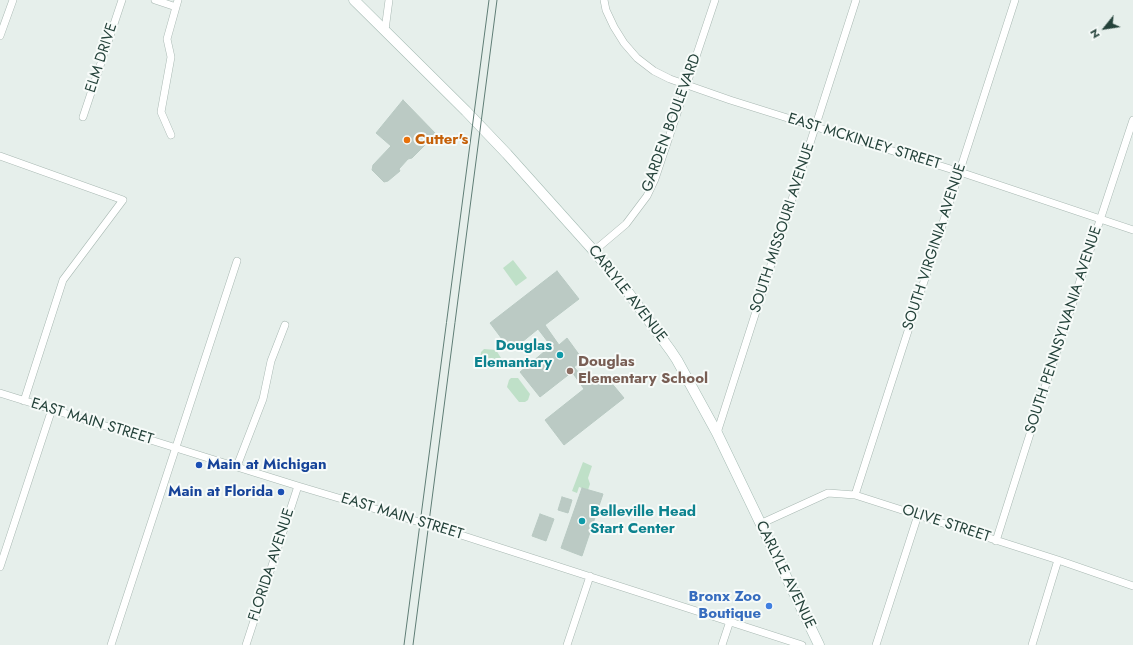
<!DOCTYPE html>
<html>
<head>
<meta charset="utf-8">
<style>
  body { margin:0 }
  #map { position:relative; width:1133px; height:645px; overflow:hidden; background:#e6efeb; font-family:Jost,sans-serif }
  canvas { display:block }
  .north { position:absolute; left:1085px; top:8px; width:40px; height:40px; -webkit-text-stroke:3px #f7fbf9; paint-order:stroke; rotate:240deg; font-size:11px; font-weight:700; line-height:16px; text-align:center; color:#24423a }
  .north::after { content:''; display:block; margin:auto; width:14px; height:18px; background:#24423a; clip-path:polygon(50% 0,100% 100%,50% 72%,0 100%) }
</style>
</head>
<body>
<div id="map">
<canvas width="1133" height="645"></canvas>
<div class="north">N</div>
</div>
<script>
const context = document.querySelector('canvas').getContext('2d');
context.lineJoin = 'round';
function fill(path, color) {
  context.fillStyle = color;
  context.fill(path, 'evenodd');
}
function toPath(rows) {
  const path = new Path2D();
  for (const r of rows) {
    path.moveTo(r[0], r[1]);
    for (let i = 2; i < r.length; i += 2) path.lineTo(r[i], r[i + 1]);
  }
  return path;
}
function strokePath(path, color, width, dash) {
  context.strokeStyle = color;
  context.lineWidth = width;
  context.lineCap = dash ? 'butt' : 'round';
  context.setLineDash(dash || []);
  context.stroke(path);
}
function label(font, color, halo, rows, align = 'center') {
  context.font = font + ' Jost,sans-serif';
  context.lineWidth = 4;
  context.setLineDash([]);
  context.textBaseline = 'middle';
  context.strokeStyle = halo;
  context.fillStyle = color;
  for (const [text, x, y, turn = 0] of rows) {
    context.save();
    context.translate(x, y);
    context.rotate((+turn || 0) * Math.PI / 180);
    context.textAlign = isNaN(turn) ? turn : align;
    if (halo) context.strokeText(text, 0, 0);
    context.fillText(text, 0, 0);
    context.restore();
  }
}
fill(toPath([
  [513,260,527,278,516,286,503,268],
  [484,349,496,350,501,358,488,369,480,359,481,352],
  [511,378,518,378,530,394,528,400,525,402,519,402,507,387,509,380],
  [583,462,592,466,588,478,590,484,588,490,579,487,577,493,572,491]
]), '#bfe0c8');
const building = toPath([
  [403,100,436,134,412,158,408,159,399,169,400,171,388,181,384,182,372,170,373,165,391,146,376,133,403,100],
  [557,271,579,299,545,325,559,345,567,338,583,360,574,367,589,385,604,374,624,398,564,445,545,420,584,389,572,372,540,397,520,372,551,346,538,329,511,351,490,323,557,271],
  [582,488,603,494,582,556,561,548,582,488],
  [562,497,572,500,568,513,558,510,562,497],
  [540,514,554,519,546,541,532,536,540,514]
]);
fill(building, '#bbcac4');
strokePath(building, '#b8c9c2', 1);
const street = toPath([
  [155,0,176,7,178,0],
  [604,0,606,10,614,27,624,43,637,58,654,71,670,79,730,100,960,172,1133,230],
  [385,30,389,0],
  [0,36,13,0],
  [83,117,122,0],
  [171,135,161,112,171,57,167,39,176,7],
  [0,156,123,200,63,280,24,401],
  [594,251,626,224,647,196,655,179,715,0],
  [0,393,298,486,436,527,802,645],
  [717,433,856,0],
  [237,466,263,399,271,361,285,325],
  [855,495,1015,0],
  [760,524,828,493,855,495,1058,560,1133,586],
  [996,541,1043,393,1133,120],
  [0,567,52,409],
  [111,645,237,261],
  [246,645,298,486],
  [567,645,590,576],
  [722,645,730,621],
  [876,645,918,515],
  [1032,645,1058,560]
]);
const secondary = toPath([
  [354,0,466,111,507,154,593,250,625,288,671,351,677,360,717,433,819,645]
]);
strokePath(street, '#a8b8b2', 8);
strokePath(secondary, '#a4bbb3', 11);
strokePath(street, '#fff', 7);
strokePath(secondary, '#fff', 10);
strokePath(toPath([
  [404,645,489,0],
  [413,645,497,0]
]), '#5f7d75', 1);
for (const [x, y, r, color] of [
  [407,140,4,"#e8710a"],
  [560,355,4,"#0f9aa8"],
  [570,371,4,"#8d6e63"],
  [199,465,4,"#1a4fb4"],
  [281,492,4,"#1a4fb4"],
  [582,521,4,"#0f9aa8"],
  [769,606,4,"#3f7fe0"]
]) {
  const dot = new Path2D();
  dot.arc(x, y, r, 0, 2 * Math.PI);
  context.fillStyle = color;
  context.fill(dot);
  strokePath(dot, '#f7fbf9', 1.5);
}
label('15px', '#24423a', '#f7fbf9', [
  ["ELM DRIVE",102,58,-72],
  ["GARDEN BOULEVARD",672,123,-70],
  ["EAST MCKINLEY STREET",864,142,17],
  ["SOUTH MISSOURI AVENUE",783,228,-72],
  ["SOUTH VIRGINIA AVENUE",935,247,-72],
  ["CARLYLE AVENUE",627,294,52],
  ["SOUTH PENNSYLVANIA AVENUE",1064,330,-72],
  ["EAST MAIN STREET",92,422,17],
  ["EAST MAIN STREET",402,517,17],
  ["OLIVE STREET",946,524,18],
  ["FLORIDA AVENUE",272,565,-72],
  ["CARLYLE AVENUE",785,575,64]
]);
label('bold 15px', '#c56008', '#f7fbf9', [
  ["Cutter's",415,140]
], 'left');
label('bold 15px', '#0d838f', '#f7fbf9', [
  ["Douglas",552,346],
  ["Elemantary",552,363],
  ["Belleville Head",590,512,"left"],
  ["Start Center",590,529,"left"]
], 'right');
label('bold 15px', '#785e54', '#f7fbf9', [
  ["Douglas",578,362],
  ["Elementary School",578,379]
], 'left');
label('bold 15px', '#164399', '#f7fbf9', [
  ["Main at Michigan",207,465],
  ["Main at Florida",273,492,"right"]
], 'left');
label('bold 15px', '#366cbe', '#f7fbf9', [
  ["Bronx Zoo",761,597],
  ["Boutique",761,614]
], 'right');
</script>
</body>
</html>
